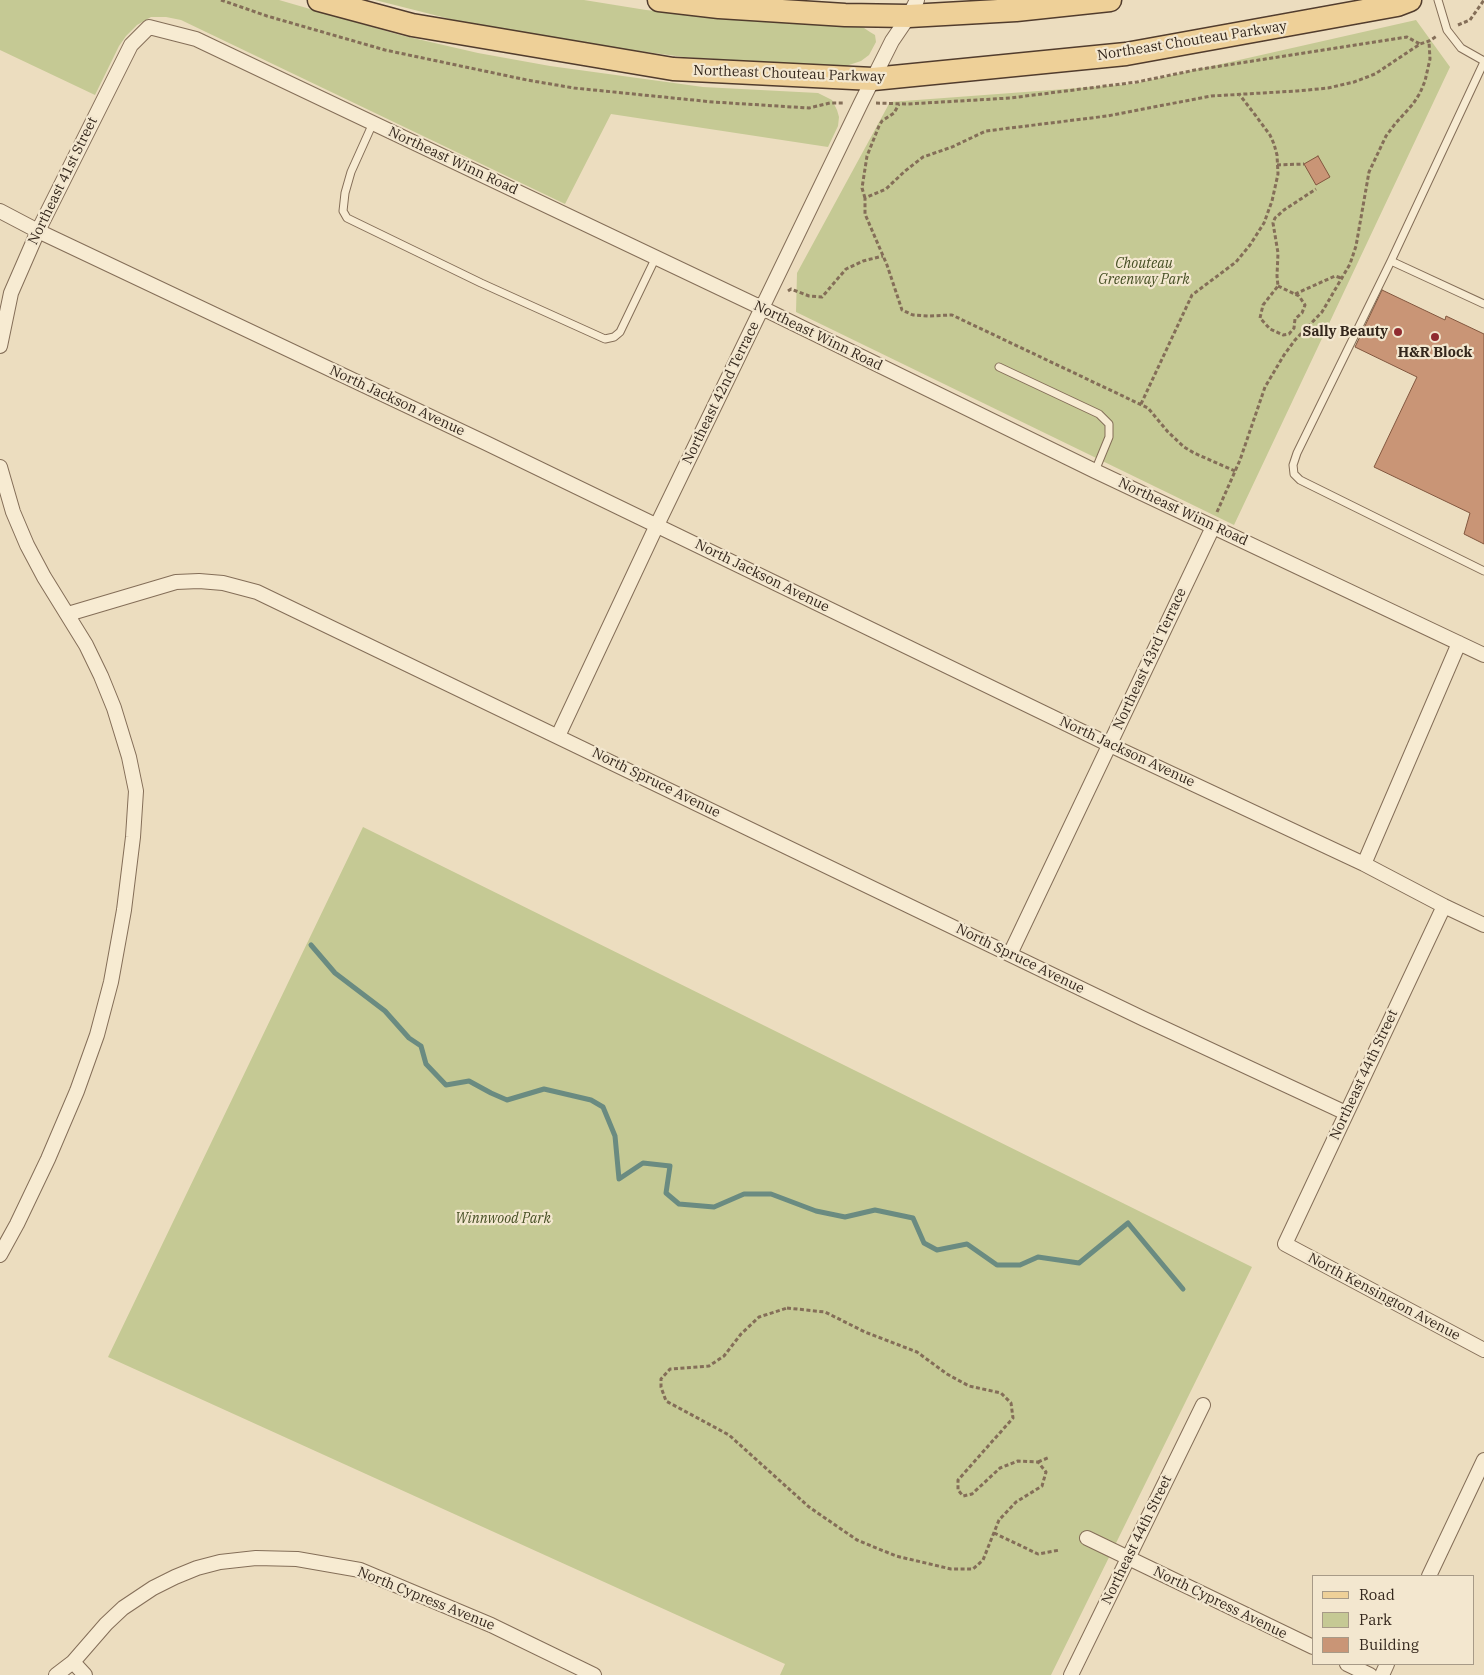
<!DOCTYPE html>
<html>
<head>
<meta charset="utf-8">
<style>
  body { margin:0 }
  #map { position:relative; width:1484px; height:1675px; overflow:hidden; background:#ecddbf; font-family:"IBM Plex Serif",serif }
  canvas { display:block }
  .legend { position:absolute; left:1312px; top:1575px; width:162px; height:90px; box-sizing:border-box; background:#f3e7cf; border:1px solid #a79a87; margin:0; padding:6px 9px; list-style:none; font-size:15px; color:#34271c }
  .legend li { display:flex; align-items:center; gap:10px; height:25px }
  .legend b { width:25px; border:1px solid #a79a87 }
</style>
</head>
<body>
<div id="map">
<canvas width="1484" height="1675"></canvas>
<ul class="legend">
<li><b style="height:6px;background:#eed098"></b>Road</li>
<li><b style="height:14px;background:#c5c994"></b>Park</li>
<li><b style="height:14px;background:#c99576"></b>Building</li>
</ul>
</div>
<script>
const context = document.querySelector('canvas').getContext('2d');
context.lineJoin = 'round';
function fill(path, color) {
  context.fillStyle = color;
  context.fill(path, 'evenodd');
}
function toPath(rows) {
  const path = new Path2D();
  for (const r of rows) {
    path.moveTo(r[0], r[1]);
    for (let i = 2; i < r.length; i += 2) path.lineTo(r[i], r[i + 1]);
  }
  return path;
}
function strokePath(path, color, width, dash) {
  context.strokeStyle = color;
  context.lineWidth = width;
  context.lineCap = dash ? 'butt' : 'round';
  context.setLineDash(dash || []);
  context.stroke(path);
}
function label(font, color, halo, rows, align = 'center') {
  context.font = font + ' "IBM Plex Serif",serif';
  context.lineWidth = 4.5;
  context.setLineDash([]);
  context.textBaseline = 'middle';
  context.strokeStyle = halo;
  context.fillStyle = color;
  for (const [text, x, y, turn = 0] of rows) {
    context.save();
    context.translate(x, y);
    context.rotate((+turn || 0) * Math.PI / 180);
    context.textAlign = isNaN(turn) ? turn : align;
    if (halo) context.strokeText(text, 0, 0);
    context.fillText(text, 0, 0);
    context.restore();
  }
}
fill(toPath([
  [0,0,279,0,400,35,478,53,550,66,703,87,818,93,832,100,837,110,839,117,838,126,828,147,611,114,565,204,181,20,166,17,151,17,137,25,126,36,119,46,95,95,0,50],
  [375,0,584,0,646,10,721,18,854,25,864,28,870,32,875,35,876,42,869,55,861,61,843,67,684,57,540,38,454,20],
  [1416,20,1450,67,1234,525,796,312,797,273,890,102,1133,84],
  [363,827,1252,1267,1051,1675,780,1675,785,1664,108,1357]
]), '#c5c994');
strokePath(toPath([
  [311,945,335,973,385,1011,409,1038,421,1046,426,1064,446,1085,469,1081,491,1093,507,1100,544,1089,591,1100,603,1107,615,1136,619,1179,643,1163,670,1166,666,1193,679,1204,714,1207,744,1194,771,1194,816,1211,845,1217,875,1210,913,1218,924,1243,937,1250,967,1244,997,1265,1020,1265,1038,1257,1079,1263,1128,1223,1183,1289]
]), '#6a8b81', 5);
const building = toPath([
  [1318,156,1330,177,1316,185,1304,164,1318,156],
  [1382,290,1445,320,1446,316,1484,334,1484,544,1464,534,1470,513,1374,467,1417,377,1355,347,1382,290]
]);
fill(building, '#c99576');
strokePath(building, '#82573f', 1);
const lane = toPath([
  [1438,0,1447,30,1461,48,1484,61],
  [1484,62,1391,261,1297,453,1293,465,1294,474,1300,480,1484,571],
  [373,123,351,172,345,193,343,211,347,218,481,283,605,339,614,337,620,332,656,257],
  [1391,261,1484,304],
  [999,367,1099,414,1109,424,1109,437,1095,471]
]);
const street = toPath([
  [0,211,38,231,486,443,1110,745,1364,864,1444,906,1484,925],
  [0,346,11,293,38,231,131,45,149,27,196,39,762,308,1095,471,1484,655],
  [0,467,13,512,27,545,44,577,86,645,101,676,114,708,129,757,136,791,133,837,124,910,111,982,97,1035,77,1091,48,1159,17,1224,0,1255],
  [68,614,176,582,199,581,223,583,257,592,1144,1019,1346,1113],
  [558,736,657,525,861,103,892,41,909,16,917,0],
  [1364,864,1459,643],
  [1444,906,1285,1244,1484,1350],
  [1010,954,1213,527],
  [1087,1538,1313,1647],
  [1429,1576,1484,1460],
  [73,1662,85,1675],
  [1347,1664,1370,1675],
  [56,1675,73,1662,106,1624,123,1608,153,1588,175,1577,197,1568,220,1562,256,1558,297,1559,360,1570,491,1625,594,1675],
  [1071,1675,1203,1405],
  [1382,1675,1387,1664]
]);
const primary = toPath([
  [319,0,412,25,673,69,873,79,1126,54,1397,5,1410,0],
  [659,0,719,7,845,15,909,16,1016,10,1110,0]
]);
strokePath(lane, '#846e58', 9);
strokePath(street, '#846e58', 16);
strokePath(primary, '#513c2d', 25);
strokePath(toPath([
  [221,0,267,16,385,50,527,80,574,88,713,102,809,108,830,103,845,103],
  [1458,25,1470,20,1484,0],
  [876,103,907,104,1010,98,1137,82,1195,70,1407,37,1420,44],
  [1277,165,1304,164],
  [865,198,862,188,867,156,879,126,882,121,894,113,899,104],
  [1278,286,1299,296,1305,305,1302,313,1295,319,1294,328,1289,334,1283,335,1270,329,1260,318,1263,305,1278,286,1277,276,1278,253,1273,223,1275,218,1284,210,1316,189],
  [788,291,791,289,809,296,822,297,846,269,863,261,883,256],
  [1295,294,1335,276,1341,278],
  [1141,404,1192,295,1236,262,1250,245,1264,223,1272,201,1278,174,1277,155,1274,144,1270,135,1256,116,1239,94],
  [1235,471,1194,453,1184,447,1168,432,1148,408,952,315,928,316,913,315,902,310,887,265,865,214,865,198,886,189,905,171,923,157,952,147,986,131,1107,116,1211,96,1297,91,1328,88,1354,82,1375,74,1420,44,1429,41,1437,36],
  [1217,512,1240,460,1265,387,1284,355,1295,340,1322,312,1350,264,1356,246,1369,172,1386,136,1395,124,1413,104,1420,93,1425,81,1430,59,1429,42],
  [787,1308,825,1312,865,1332,917,1352,947,1374,969,1386,1001,1393,1011,1403,1013,1418,958,1480,958,1490,963,1496,972,1494,1000,1468,1018,1461,1038,1462,1046,1472,1042,1486,1016,1502,999,1520,983,1560,973,1569,951,1569,896,1556,857,1540,809,1507,729,1435,666,1401,661,1387,661,1379,670,1369,709,1366,724,1356,741,1334,759,1317,787,1308],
  [1038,1462,1050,1457],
  [994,1533,1038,1554,1060,1550]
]), '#846e58', 3, [4, 2.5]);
strokePath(lane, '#f7ebd2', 7);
strokePath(street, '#f7ebd2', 14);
strokePath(primary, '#eed098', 22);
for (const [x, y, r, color] of [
  [1398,332,5,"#902b30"],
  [1435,337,5,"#902b30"]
]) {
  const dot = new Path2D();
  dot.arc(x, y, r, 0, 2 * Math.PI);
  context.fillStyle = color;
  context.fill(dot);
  strokePath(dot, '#f3e7cf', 2);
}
label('14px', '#34271c', '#f3e7cf', [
  ["Northeast Chouteau Parkway",1192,41,-9],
  ["Northeast Chouteau Parkway",789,74,2],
  ["Northeast Winn Road",453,161,25],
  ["Northeast 41st Street",63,181,-64],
  ["Northeast Winn Road",818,336,26],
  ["Northeast 42nd Terrace",721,393,-64],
  ["North Jackson Avenue",397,401,25],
  ["Northeast Winn Road",1183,512,25],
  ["North Jackson Avenue",762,576,26],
  ["Northeast 43rd Terrace",1150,659,-65],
  ["North Jackson Avenue",1127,752,25],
  ["North Spruce Avenue",656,783,26],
  ["North Spruce Avenue",1020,959,26],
  ["Northeast 44th Street",1364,1075,-65],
  ["North Kensington Avenue",1384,1297,28],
  ["Northeast 44th Street",1137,1540,-64],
  ["North Cypress Avenue",426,1599,22],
  ["North Cypress Avenue",1220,1603,26]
]);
label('italic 14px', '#464f24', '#f3e7cf', [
  ["Chouteau",1144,264],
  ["Greenway Park",1144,280],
  ["Winnwood Park",503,1219]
]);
label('bold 14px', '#34271c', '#f3e7cf', [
  ["Sally Beauty",1388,332],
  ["H&R Block",1435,353,"center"]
], 'right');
</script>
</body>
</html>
